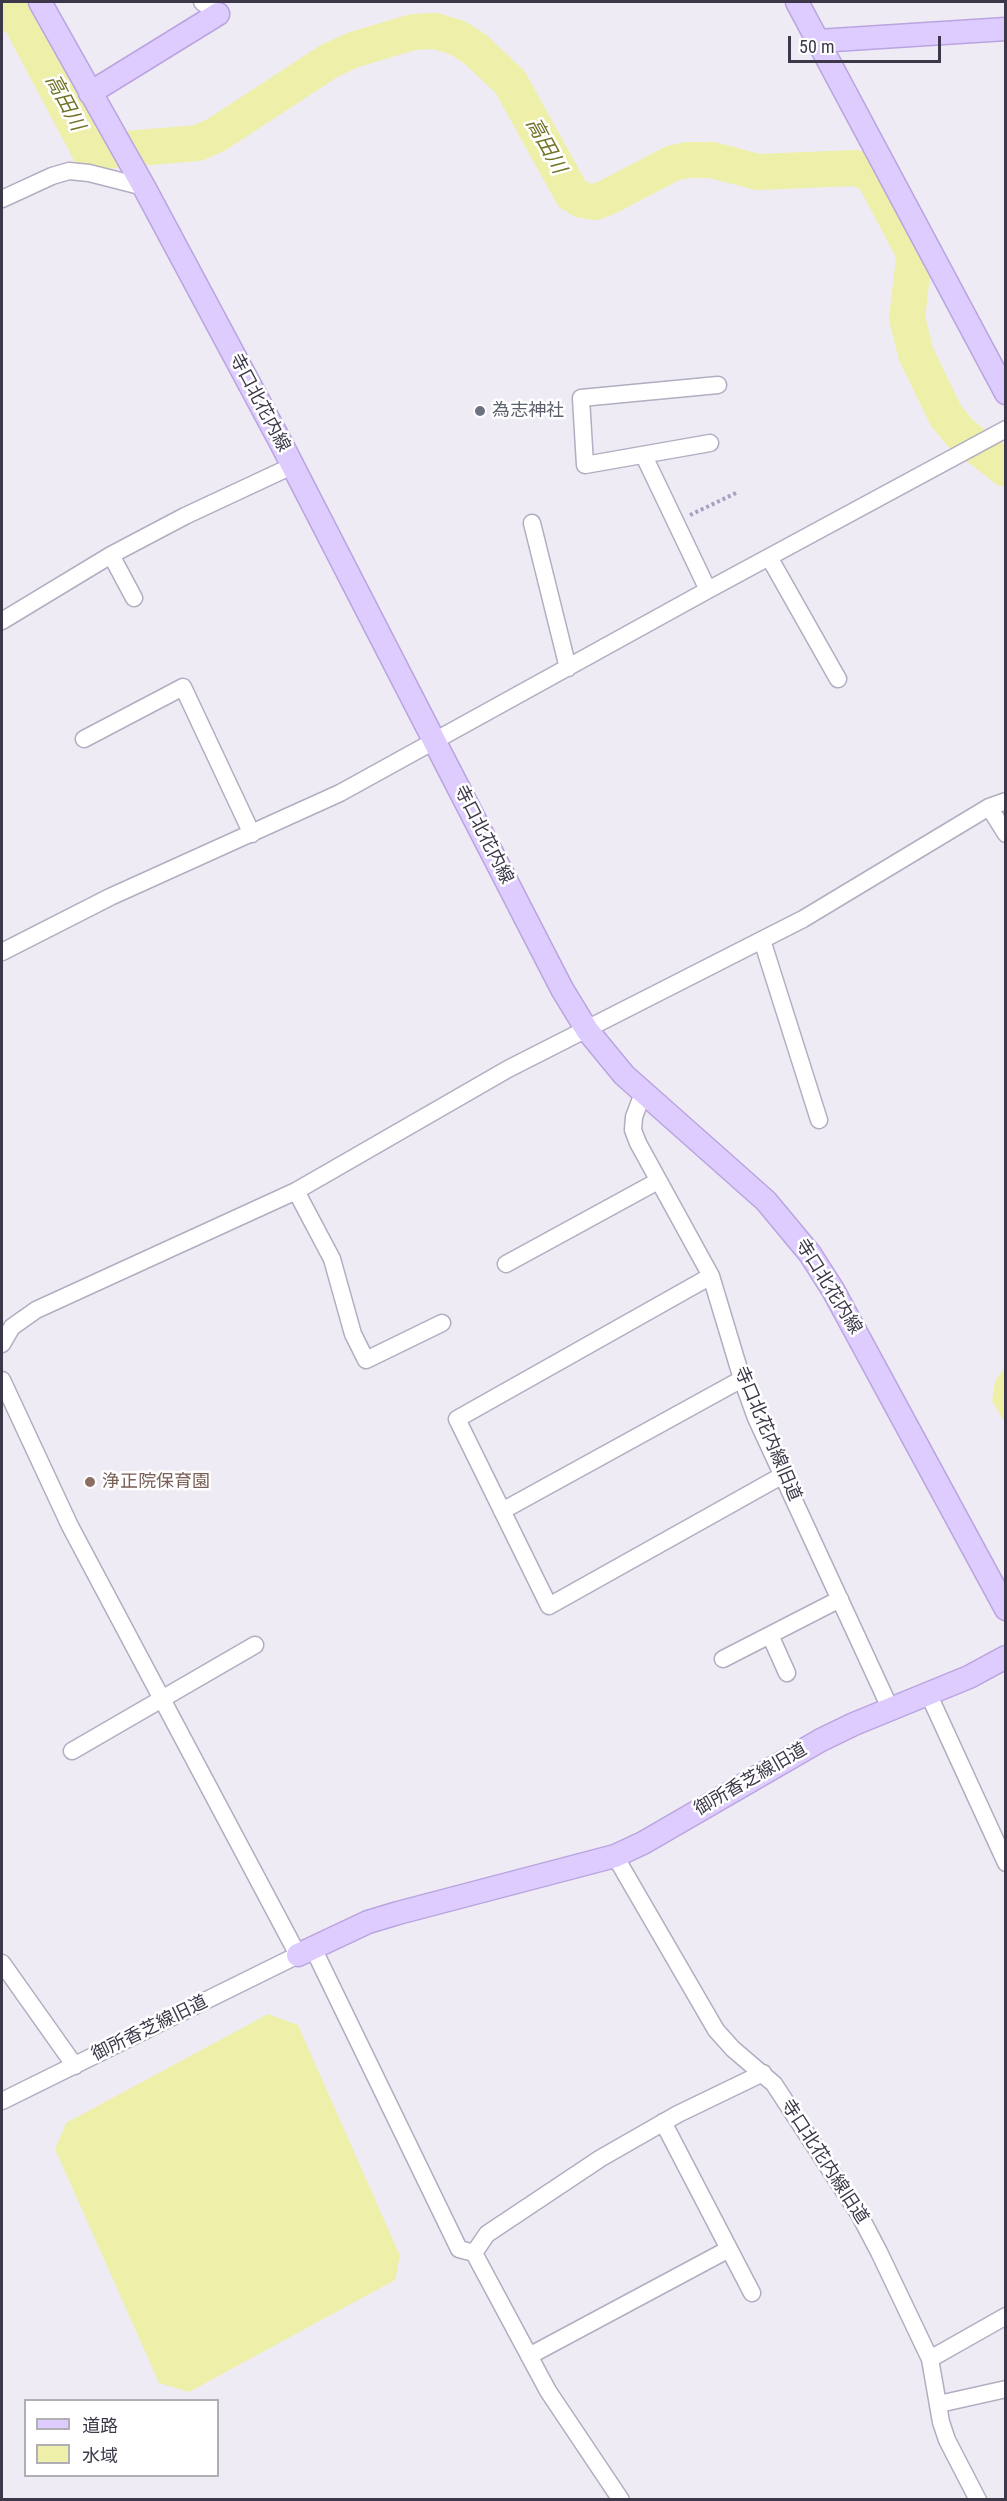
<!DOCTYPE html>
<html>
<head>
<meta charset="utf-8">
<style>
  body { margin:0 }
  #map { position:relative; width:1007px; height:2501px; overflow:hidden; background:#eeebf5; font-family:"Roboto Condensed","Noto Sans JP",sans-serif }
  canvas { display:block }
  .frame { position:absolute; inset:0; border:3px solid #3c3849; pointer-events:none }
  .legend { position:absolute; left:24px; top:2399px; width:195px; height:78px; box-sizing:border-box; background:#fff; border:2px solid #b1afb6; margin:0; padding:8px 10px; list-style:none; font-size:18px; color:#3c3849 }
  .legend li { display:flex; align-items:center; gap:12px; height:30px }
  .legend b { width:30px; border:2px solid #b1afb6 }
  .scale { position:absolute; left:788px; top:36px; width:153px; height:27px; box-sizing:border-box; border:3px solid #3c3849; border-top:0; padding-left:8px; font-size:18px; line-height:21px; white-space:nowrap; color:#3c3849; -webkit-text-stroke:4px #fff; paint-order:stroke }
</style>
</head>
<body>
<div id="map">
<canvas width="1007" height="2501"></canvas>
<div class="frame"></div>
<ul class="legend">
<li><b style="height:8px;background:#dfccfe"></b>道路</li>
<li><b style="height:16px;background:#eef0a9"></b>水域</li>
</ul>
<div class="scale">50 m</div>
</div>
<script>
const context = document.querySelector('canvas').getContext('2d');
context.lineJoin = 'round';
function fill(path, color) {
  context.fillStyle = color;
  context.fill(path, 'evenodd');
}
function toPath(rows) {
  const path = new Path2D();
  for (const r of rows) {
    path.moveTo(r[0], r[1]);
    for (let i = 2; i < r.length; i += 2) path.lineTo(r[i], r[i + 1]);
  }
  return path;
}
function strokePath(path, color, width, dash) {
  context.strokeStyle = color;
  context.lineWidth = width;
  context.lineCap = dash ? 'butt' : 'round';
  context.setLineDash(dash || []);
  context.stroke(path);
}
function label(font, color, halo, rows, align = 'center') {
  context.font = font + ' "Roboto Condensed","Noto Sans JP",sans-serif';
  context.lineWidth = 5;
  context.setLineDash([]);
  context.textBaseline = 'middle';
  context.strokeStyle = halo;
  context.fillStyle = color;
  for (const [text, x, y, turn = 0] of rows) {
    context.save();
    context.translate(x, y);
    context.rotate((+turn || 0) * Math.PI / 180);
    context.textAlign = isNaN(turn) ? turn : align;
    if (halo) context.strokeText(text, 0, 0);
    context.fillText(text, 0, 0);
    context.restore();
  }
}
fill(toPath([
  [1005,1367,1005,1423,992,1401,995,1381],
  [268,2014,298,2025,400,2256,395,2280,189,2392,159,2383,55,2149,66,2123]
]), '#eef0a9');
strokePath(toPath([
  [2,13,18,16,90,152,198,143,216,135,329,61,353,50,413,32,435,31,458,38,475,49,510,82,572,194,582,200,595,202,608,197,673,163,688,160,712,160,758,172,855,168,867,172,875,179,912,249,914,259,907,318,916,354,946,416,961,434,1006,469]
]), '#eef0a9', 36);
const street = toPath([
  [202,2,218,14],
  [2,199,52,176,69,171,89,173,144,187],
  [710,443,585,465,581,398,718,385],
  [644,456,708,590],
  [532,523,568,668],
  [111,555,134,598],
  [769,557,838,679],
  [2,621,111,555,185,516,292,466],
  [84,739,183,687,252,834],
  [989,807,1006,834],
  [762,940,819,1120],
  [2,952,110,897,340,793,708,590,1006,429],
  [643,1093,634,1117,633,1130,638,1143,711,1276,742,1379,756,1418,890,1708],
  [296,1191,332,1259,353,1334,366,1360,442,1323],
  [506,1264,658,1181],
  [711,1276,457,1419,549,1606,783,1475],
  [2,1344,12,1327,36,1310,296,1191,508,1069,803,919,989,807,1006,801],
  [2,1380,70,1526,298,1955,2,2101],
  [502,1511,742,1379],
  [770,1635,787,1673],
  [723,1659,840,1599],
  [928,1693,1006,1863],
  [72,1751,255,1645],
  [615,1856,716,2030,733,2049,774,2084,859,2214,879,2252,930,2359,941,2422,947,2440,978,2500],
  [313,1948,459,2249,474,2253],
  [2,1963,75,2066],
  [663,2122,752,2293],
  [529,2356,729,2249],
  [930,2359,1006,2316],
  [939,2404,1006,2389],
  [621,2500,548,2391,474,2253,487,2234,601,2158,678,2114,763,2073]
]);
const secondary = toPath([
  [40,2,144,187,281,443,562,989,587,1030,624,1075,766,1201,810,1254,833,1290,1006,1609],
  [797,2,1006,393],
  [818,41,1006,29],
  [90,93,218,14],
  [298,1955,368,1922,398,1913,615,1856,643,1843,821,1740,854,1724,969,1677,1006,1657]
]);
strokePath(street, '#b2adc1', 19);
strokePath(secondary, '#b9a4e0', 25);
strokePath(toPath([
  [690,515,736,493]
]), '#a89fc2', 4, [3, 3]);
strokePath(street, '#fff', 16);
strokePath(secondary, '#dfccfe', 22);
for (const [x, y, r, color] of [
  [480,411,6,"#6b7280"],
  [90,1482,6,"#8d6e63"]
]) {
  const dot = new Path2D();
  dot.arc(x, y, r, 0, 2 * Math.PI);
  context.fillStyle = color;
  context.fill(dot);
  strokePath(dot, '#fff', 2);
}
label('18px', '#3c3849', '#fff', [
  ["寺口北花内線",259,403,62],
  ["寺口北花内線",483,835,63],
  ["寺口北花内線",828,1287,58],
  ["寺口北花内線旧道",767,1434,67],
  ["御所香芝線旧道",751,1780,-30],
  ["御所香芝線旧道",150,2029,-26],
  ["寺口北花内線旧道",824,2162,57]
]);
label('18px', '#5b616d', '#fff', [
  ["為志神社",492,411]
], 'left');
label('18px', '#785e54', '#fff', [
  ["浄正院保育園",102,1482]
], 'left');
label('italic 20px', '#717325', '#fff', [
  ["高田川",64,103,62],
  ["高田川",545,146,61]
]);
</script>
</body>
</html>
